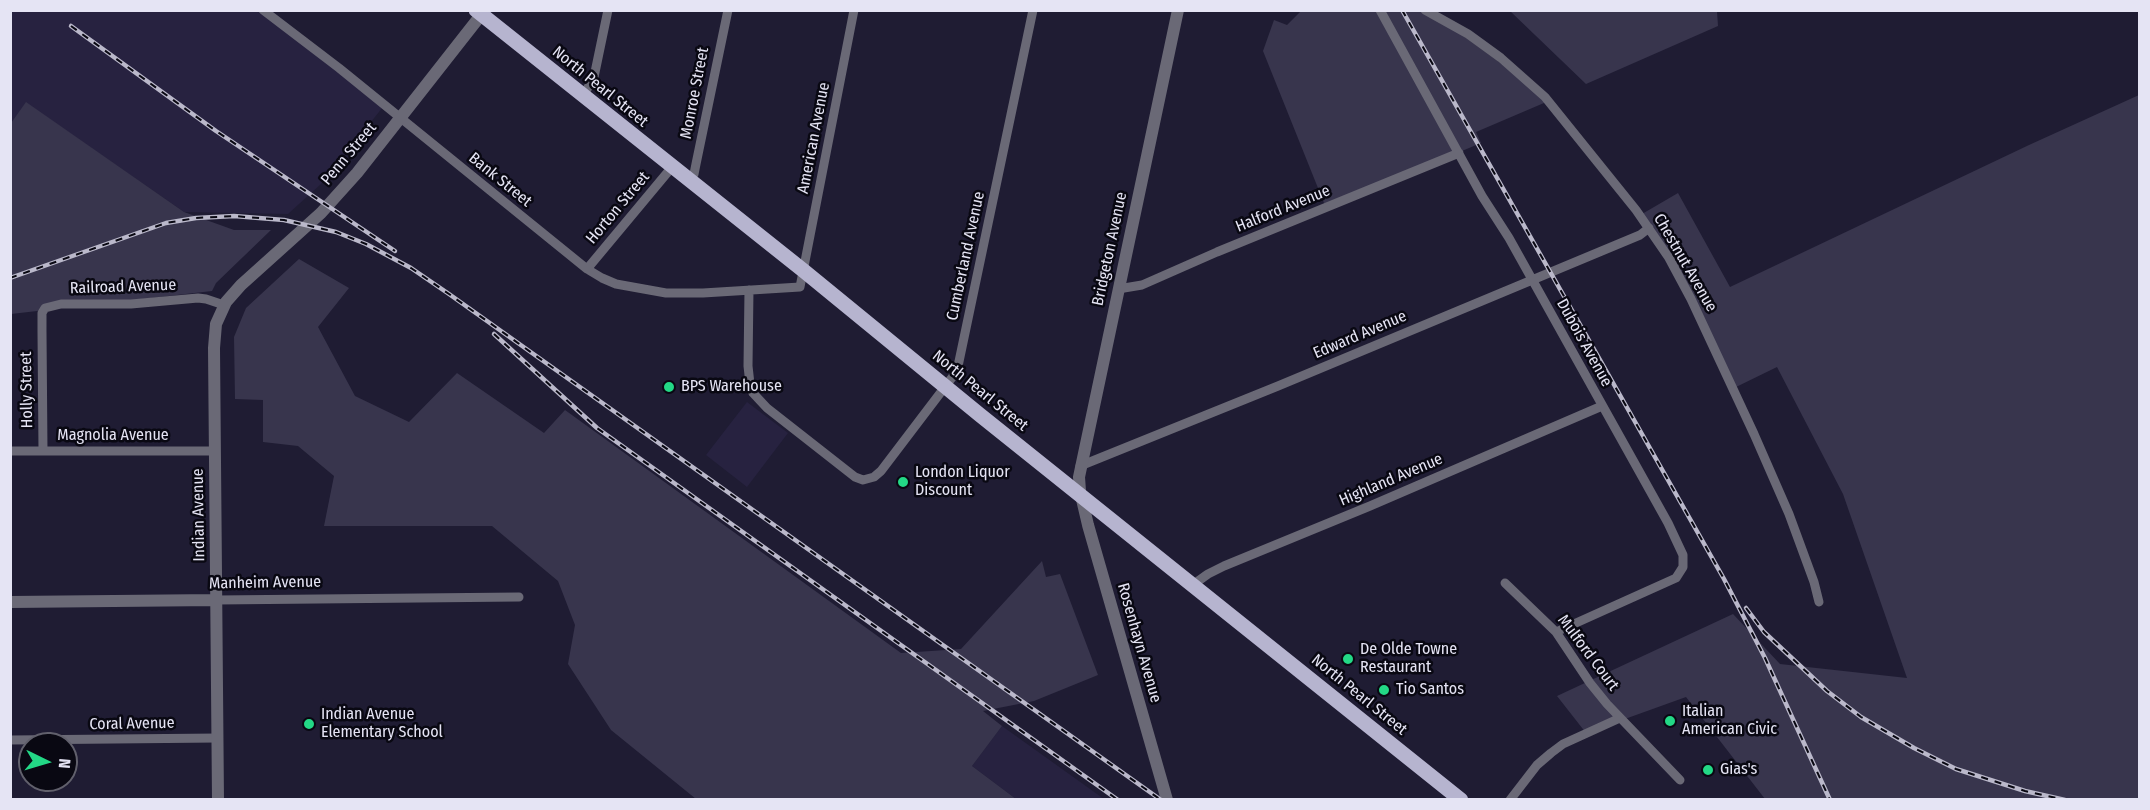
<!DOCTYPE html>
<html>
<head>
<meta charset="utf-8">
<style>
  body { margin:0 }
  #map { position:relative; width:2150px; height:810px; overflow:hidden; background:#1f1c33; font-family:"Fira Sans Condensed",sans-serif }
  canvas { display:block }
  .frame { position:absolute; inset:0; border:12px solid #e5e4f4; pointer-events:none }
  .north { position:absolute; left:18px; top:732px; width:60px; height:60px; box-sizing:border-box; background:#090812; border:2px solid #61606c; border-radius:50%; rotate:95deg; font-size:16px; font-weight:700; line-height:24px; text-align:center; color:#e5e4f4 }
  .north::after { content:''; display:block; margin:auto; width:21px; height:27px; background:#23d886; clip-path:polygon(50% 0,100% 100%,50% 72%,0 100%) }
</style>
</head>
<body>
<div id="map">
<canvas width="2150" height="810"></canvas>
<div class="frame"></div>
<div class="north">N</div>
</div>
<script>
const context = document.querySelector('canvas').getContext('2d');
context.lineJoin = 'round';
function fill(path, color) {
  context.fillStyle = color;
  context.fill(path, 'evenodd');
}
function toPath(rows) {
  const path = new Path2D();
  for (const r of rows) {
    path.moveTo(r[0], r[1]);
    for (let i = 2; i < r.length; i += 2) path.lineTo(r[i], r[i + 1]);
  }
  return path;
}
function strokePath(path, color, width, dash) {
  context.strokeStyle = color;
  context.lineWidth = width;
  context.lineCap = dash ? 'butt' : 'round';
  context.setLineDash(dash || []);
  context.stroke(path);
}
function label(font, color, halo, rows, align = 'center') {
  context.font = font + ' "Fira Sans Condensed",sans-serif';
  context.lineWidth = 5;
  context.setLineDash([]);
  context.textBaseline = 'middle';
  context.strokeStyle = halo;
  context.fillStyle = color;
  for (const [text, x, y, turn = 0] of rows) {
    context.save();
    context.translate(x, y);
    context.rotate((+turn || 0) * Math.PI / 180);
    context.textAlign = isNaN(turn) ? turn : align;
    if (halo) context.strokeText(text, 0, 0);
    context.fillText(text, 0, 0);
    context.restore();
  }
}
fill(toPath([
  [11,11,272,11,387,102,321,184,288,214,184,212,26,103,11,123],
  [747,402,788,433,747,487,706,455],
  [1002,726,1104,799,1016,799,972,766]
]), '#272240');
fill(toPath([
  [1301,11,1429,11,1551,100,1476,132,1481,143,1326,208,1263,51,1274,20,1287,25],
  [1510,11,1717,11,1718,26,1586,84],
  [2139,95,2139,799,1765,799,1686,697,1586,733,1557,696,1733,614,1780,664,1907,678,1843,494,1777,367,1734,388,1642,214,1678,193,1730,287,2029,145],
  [26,102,184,212,234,230,271,230,216,283,212,291,11,314,11,123],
  [299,259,349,288,318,327,355,396,409,422,457,373,544,433,565,410,901,653,961,649,1042,561,1046,577,1060,574,1098,675,1034,701,983,711,1002,726,972,766,1016,799,696,799,611,730,568,664,575,625,558,581,492,526,324,526,334,476,298,446,263,442,263,400,235,399,234,337,246,308]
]), '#38354d');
strokePath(toPath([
  [263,10,339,68,587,269,602,278,616,284,666,293,703,293,800,287,854,10],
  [1380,10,1482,196,1509,238,1668,523,1683,555,1683,567,1676,578,1556,632],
  [1425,10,1468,34,1501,58,1545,97,1636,210,1669,258,1691,299,1754,434,1789,514,1814,582,1819,602],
  [583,96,594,77,608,10],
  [689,181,694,174,696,164,728,10],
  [587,269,672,167],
  [1118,289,1142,285,1217,252,1459,153],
  [749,290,748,366,750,384,753,393,767,408,855,477,863,480,874,477,881,471,957,371,1033,10],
  [10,451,215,451],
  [43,451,42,332,42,313,45,308,61,304,131,304,198,298,206,299,224,305],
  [1080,466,1278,386,1640,235,1649,228],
  [1505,583,1556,632,1590,683,1607,704,1680,780],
  [1194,584,1208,574,1224,566,1370,506,1602,406],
  [217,600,519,597],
  [10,740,218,738],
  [1510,800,1537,765,1551,753,1563,744,1620,718]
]), '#6a6976', 9);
strokePath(toPath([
  [10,602,217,600],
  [218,800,214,348,216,324,226,302,241,285,321,213,357,173,481,15],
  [1167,800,1088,525,1080,491,1079,477,1178,10]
]), '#6a6976', 12);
strokePath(toPath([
  [476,10,804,271,980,415,1461,800]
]), '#b6b4cf', 15);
const rail = toPath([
  [1402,10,1724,579,1765,658,1830,800],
  [71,26,216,131,395,251],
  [10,278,166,223,196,218,234,216,284,220,336,232,366,244,411,268,449,294,1161,800],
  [494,334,597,428,1118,800],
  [1746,608,1764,632,1827,691,1861,717,1914,748,1956,769,2025,791,2065,800]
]);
strokePath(rail, '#bab8ca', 4.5);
strokePath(rail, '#090812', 2, [7]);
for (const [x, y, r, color] of [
  [669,387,6,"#23d886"],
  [903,482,6,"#23d886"],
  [1348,659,6,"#23d886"],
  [1384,690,6,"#23d886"],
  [1670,721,6,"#23d886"],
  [309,724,6,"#23d886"],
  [1708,770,6,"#23d886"]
]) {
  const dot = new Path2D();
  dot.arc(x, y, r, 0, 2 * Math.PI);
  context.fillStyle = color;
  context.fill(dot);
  strokePath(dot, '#090812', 2);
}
label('16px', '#e5e4f4', '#090812', [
  ["North Pearl Street",600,87,39],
  ["Monroe Street",695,93,-79],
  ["American Avenue",814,138,-79],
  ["Penn Street",349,154,-50],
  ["Bank Street",500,180,39],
  ["Horton Street",618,208,-50],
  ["Halford Avenue",1283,209,-22],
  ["Bridgeton Avenue",1110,249,-78],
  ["Cumberland Avenue",966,256,-78],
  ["Chestnut Avenue",1685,263,60],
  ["Railroad Avenue",123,287,-2],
  ["Edward Avenue",1360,335,-23],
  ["Dubois Avenue",1584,343,61],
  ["Holly Street",27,390,-91],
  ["North Pearl Street",980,391,39],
  ["Magnolia Avenue",113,436],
  ["Highland Avenue",1391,480,-23],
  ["Indian Avenue",199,515,-91],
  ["Manheim Avenue",265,583,-1],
  ["Rosenhayn Avenue",1139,643,74],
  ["Mulford Court",1588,653,53],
  ["North Pearl Street",1359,695,39],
  ["Coral Avenue",132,724,-1]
]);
label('16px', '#e5e4f4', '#090812', [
  ["BPS Warehouse",681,387],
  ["London Liquor",915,473],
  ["Discount",915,491],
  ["De Olde Towne",1360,650],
  ["Restaurant",1360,668],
  ["Tio Santos",1396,690],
  ["Italian",1682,712],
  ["American Civic",1682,730],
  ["Indian Avenue",321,715],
  ["Elementary School",321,733],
  ["Gias's",1720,770]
], 'left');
</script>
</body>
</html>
